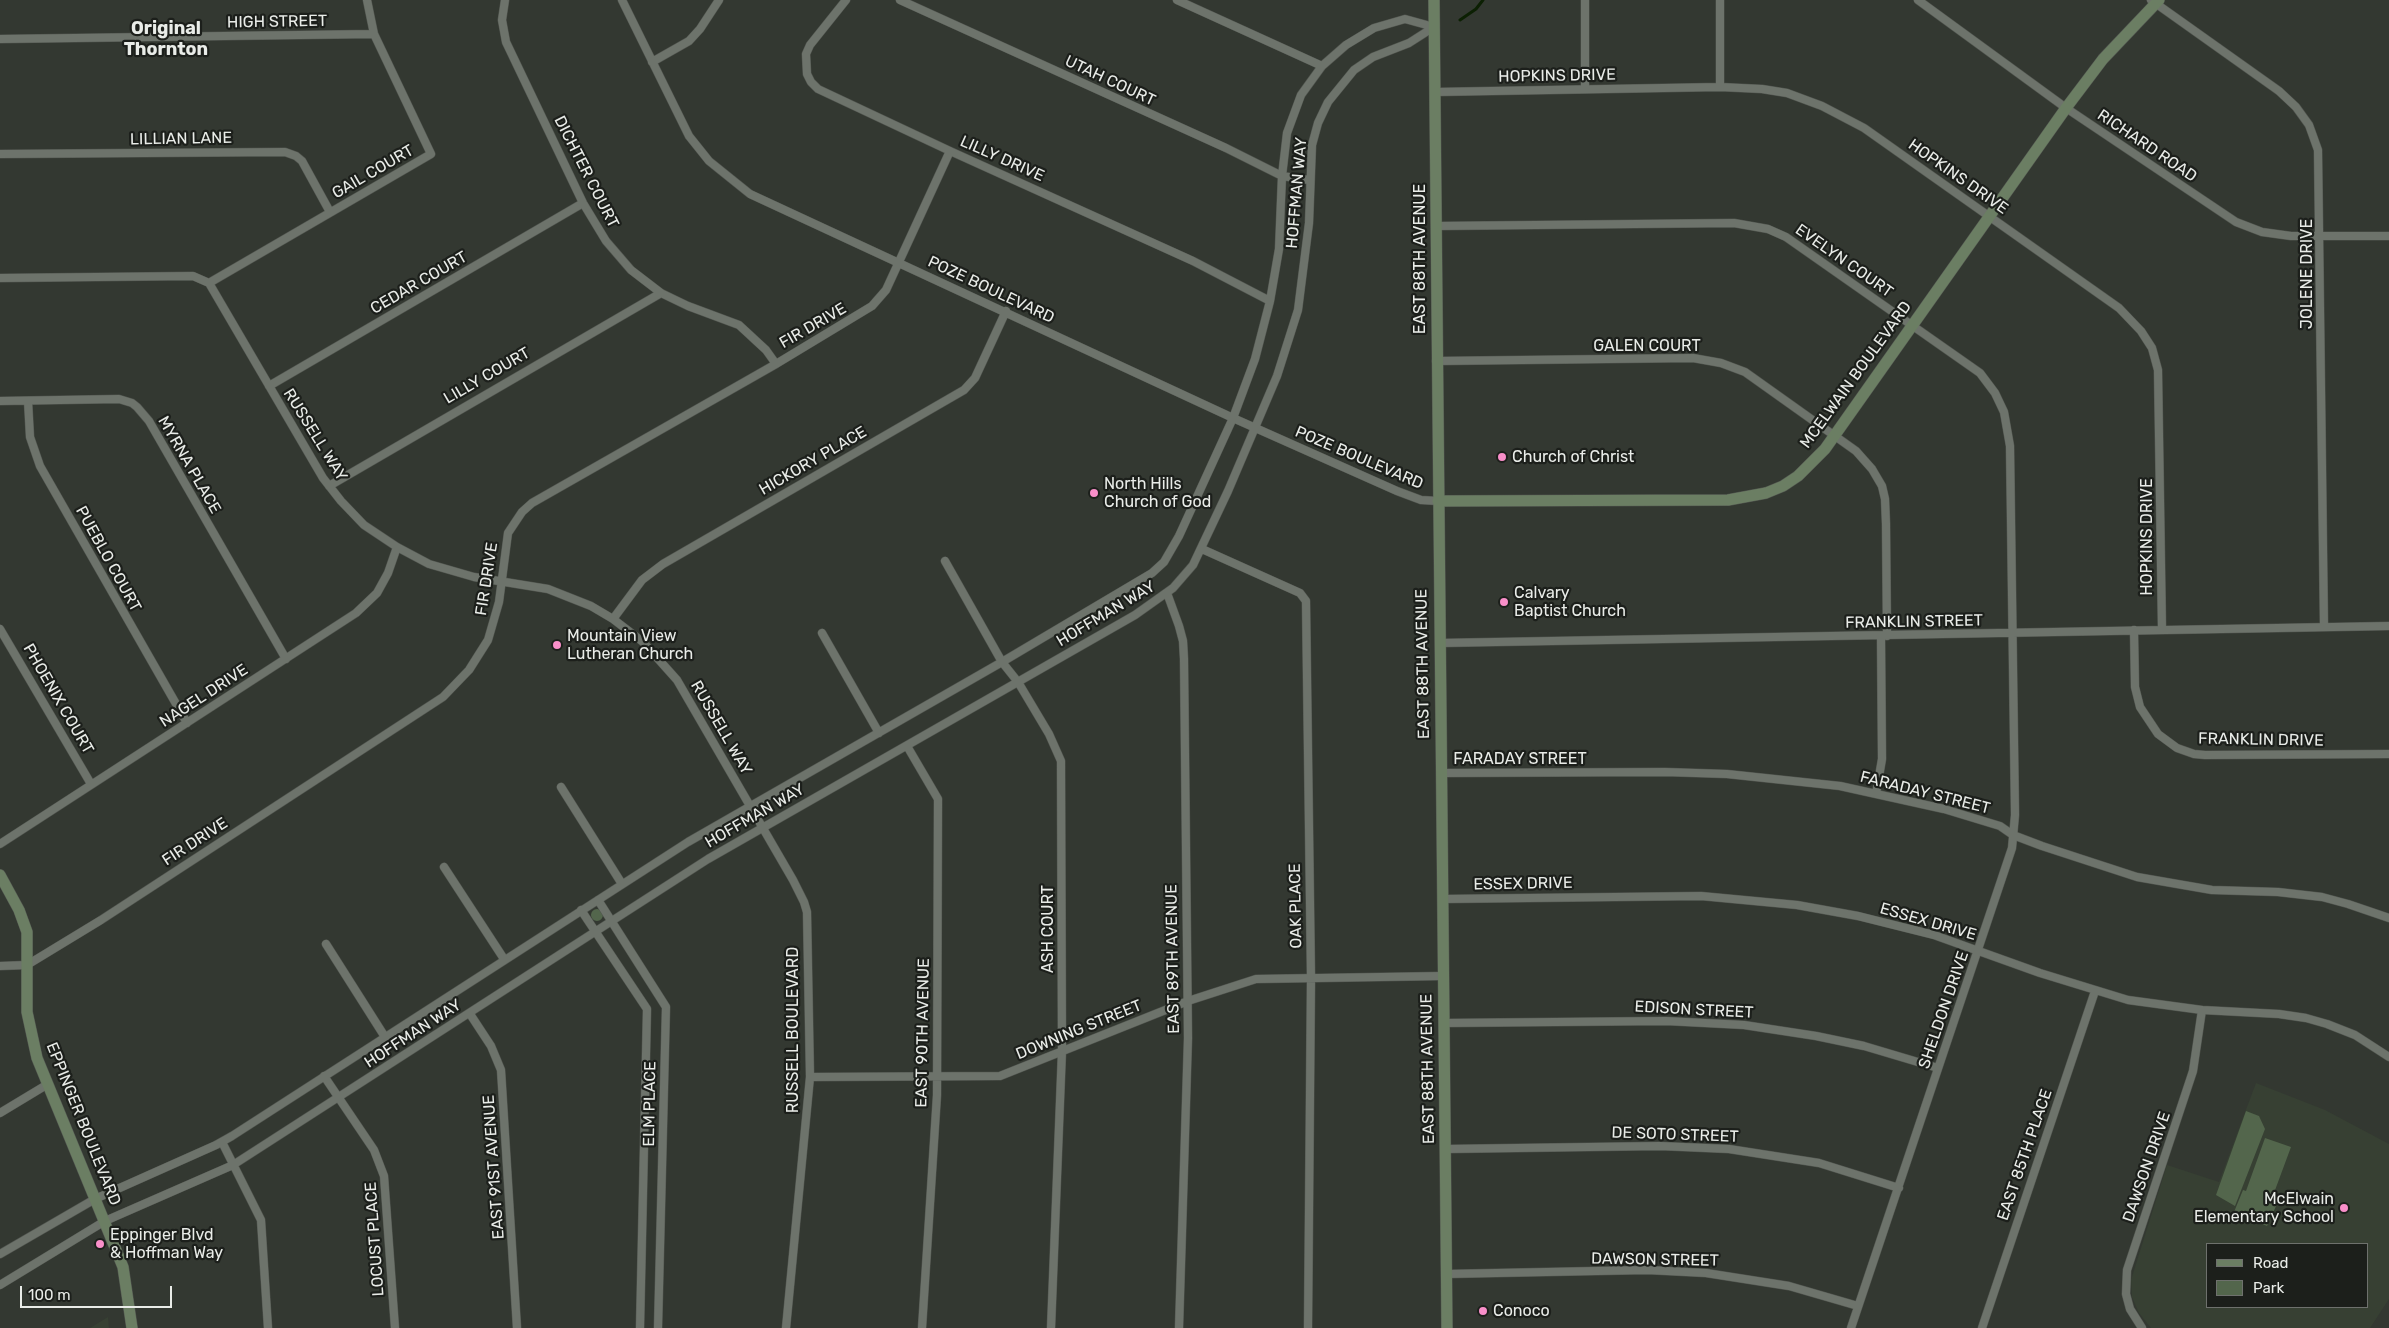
<!DOCTYPE html>
<html>
<head>
<meta charset="utf-8">
<style>
  body { margin:0 }
  #map { position:relative; width:2389px; height:1328px; overflow:hidden; background:#333831; font-family:Rubik,sans-serif }
  canvas { display:block }
  .legend { position:absolute; left:2206px; top:1243px; width:162px; height:65px; box-sizing:border-box; background:#1c1f1b; border:1px solid #6e716d; margin:0; padding:6px 9px; list-style:none; font-size:15px; color:#e9ece8 }
  .legend li { display:flex; align-items:center; gap:10px; height:25px }
  .legend b { width:25px; border:1px solid #6e716d }
  .scale { position:absolute; left:20px; top:1286px; width:152px; height:22px; box-sizing:border-box; border:2px solid #e9ece8; border-top:0; padding-left:6px; font-size:15px; line-height:18px; white-space:nowrap; color:#e9ece8; -webkit-text-stroke:4px #1c1f1b; paint-order:stroke }
</style>
</head>
<body>
<div id="map">
<canvas width="2389" height="1328"></canvas>
<ul class="legend">
<li><b style="height:6px;background:#6b7e63"></b>Road</li>
<li><b style="height:14px;background:#53664c"></b>Park</li>
</ul>
<div class="scale">100 m</div>
</div>
<script>
const context = document.querySelector('canvas').getContext('2d');
context.lineJoin = 'round';
function fill(path, color) {
  context.fillStyle = color;
  context.fill(path, 'evenodd');
}
function toPath(rows) {
  const path = new Path2D();
  for (const r of rows) {
    if (r.length === 3) {
      path.moveTo(r[0] + r[2], r[1]);
      path.arc(r[0], r[1], r[2], 0, 2 * Math.PI);
      continue;
    }
    path.moveTo(r[0], r[1]);
    for (let i = 2; i < r.length; i += 2) path.lineTo(r[i], r[i + 1]);
  }
  return path;
}
function strokePath(path, color, width, dash) {
  context.strokeStyle = color;
  context.lineWidth = width;
  context.lineCap = dash ? 'butt' : 'round';
  context.setLineDash(dash || []);
  context.stroke(path);
}
function label(font, color, halo, rows, align = 'center') {
  context.font = font + ' Rubik,sans-serif';
  context.lineWidth = 4.5;
  context.setLineDash([]);
  context.textBaseline = 'middle';
  context.strokeStyle = halo;
  context.fillStyle = color;
  for (const [text, x, y, turn = 0] of rows) {
    context.save();
    context.translate(x, y);
    context.rotate((+turn || 0) * Math.PI / 180);
    context.textAlign = isNaN(turn) ? turn : align;
    if (halo) context.strokeText(text, 0, 0);
    context.fillText(text, 0, 0);
    context.restore();
  }
}
fill(toPath([
  [2256,1083,2325,1110,2389,1144,2389,1299,2370,1328,2151,1328,2139,1313,2132,1297,2131,1280,2167,1165,2219,1182],
  [2208,1244,2368,1244,2368,1307,2208,1307],
  [108,1317,109,1328,90,1328]
]), '#374033');
fill(toPath([
  [597,915,6],
  [2246,1111,2259,1116,2265,1129,2235,1206,2216,1195],
  [2265,1138,2291,1147,2271,1201,2277,1204,2267,1226,2234,1212,2243,1190,2246,1191]
]), '#53664c');
strokePath(toPath([
  [1460,20,1476,9,1483,0]
]), '#0c2003', 3);
const street = toPath([
  [505,0,502,20,506,42,583,203,606,241,631,270,661,293,688,306,739,325,766,350,776,364],
  [622,0,689,136,709,161,750,194,1233,418,1397,491,1421,500,1438,501],
  [846,0,810,45,806,54,807,74,811,82,818,89,950,151,1193,261,1270,301],
  [900,0,1226,148,1282,176,1309,180],
  [1177,0,1322,66],
  [1720,0,1720,87],
  [1918,0,2066,108,2236,222,2262,232,2291,236,2389,236],
  [2151,0,2279,91,2296,107,2309,125,2318,150,2324,627],
  [0,39,374,34],
  [652,62,689,41,700,29,719,0],
  [1585,89,1585,0],
  [1435,92,1720,87,1762,89,1787,93,1822,106,1864,128,2119,308,2141,331,2152,348,2158,370,2162,630],
  [0,154,285,152,296,156,302,161,330,212],
  [1436,226,1734,223,1768,229,1786,237,1980,373,1995,393,2004,412,2010,446,2015,815,2012,848,1851,1328],
  [0,278,193,276,209,283,323,478,341,501,364,525,397,547,429,564,474,577,548,589,591,606,613,619,643,642,677,680,793,880,804,902,807,912,810,1077,786,1328],
  [209,283,431,154,374,34,367,0],
  [1436,361,1693,358,1721,363,1745,372,1856,451,1872,469,1882,486,1885,499,1886,524,1887,636],
  [269,386,583,203],
  [0,401,119,399,132,403,137,407,149,421,286,659],
  [28,401,30,437,40,466,187,723],
  [329,486,661,293],
  [1202,549,1300,593,1306,601,1311,978,1308,1328],
  [945,561,1002,662,1018,682,1049,734,1061,761,1062,1051,1051,1328],
  [1167,593,1179,626,1183,641,1184,659,1188,1038,1179,1328],
  [613,619,642,580,663,564,964,390,975,378,1006,311],
  [0,629,91,784],
  [2134,630,2135,687,2140,707,2158,734,2177,748,2194,754,2205,755,2389,754],
  [822,633,879,733],
  [1440,643,2389,626],
  [907,746,938,799,937,1095,922,1328],
  [1441,773,1665,772,1727,774,1840,786,1944,809,2000,826,2013,835,2042,846,2137,877,2212,890,2278,892,2322,897,2348,904,2389,918],
  [561,787,622,884],
  [1876,794,1882,759,1881,637],
  [0,844,356,613,377,593,388,573,397,547],
  [444,867,504,959],
  [1442,899,1701,896,1797,905,1858,916,1934,935,2040,973,2128,1000,2202,1010,2279,1014,2306,1018,2327,1024,2355,1035,2389,1057],
  [598,900,666,1007,658,1328],
  [581,910,647,1009,640,1328],
  [326,944,385,1037],
  [0,966,27,965,101,920,443,697,469,670,488,640,499,602,508,533,522,512,532,503,776,364,872,306,886,290,950,151],
  [470,1014,491,1046,501,1070,517,1328],
  [1444,1023,1666,1021,1744,1025,1816,1036,1864,1046,1938,1068],
  [324,1076,374,1150,384,1176,395,1328],
  [810,1077,1000,1076,1188,1001,1256,979,1443,976],
  [0,1113,48,1084],
  [222,1142,261,1220,268,1328],
  [1445,1149,1660,1146,1729,1149,1819,1163,1899,1188],
  [0,1254,95,1199,216,1145,232,1136,688,842,1002,662,1152,573,1164,562,1179,536,1233,418,1255,359,1270,301,1279,249,1282,176,1287,133,1301,95,1322,66,1346,45,1374,28,1405,19,1434,27],
  [1446,1274,1647,1270,1706,1273,1789,1286,1858,1306],
  [0,1285,105,1221,233,1165,708,859,1135,615,1173,588,1193,565,1228,491,1277,376,1298,310,1309,223,1312,145,1318,123,1328,102,1354,70,1373,57,1409,43,1434,27],
  [1982,1328,2095,991],
  [2142,1328,2130,1309,2126,1294,2127,1270,2193,1071,2202,1010]
]);
const secondary = toPath([
  [1434,0,1447,1328],
  [1438,501,1728,500,1766,493,1783,486,1798,476,1825,449,2066,108,2103,59,2159,0],
  [0,875,19,910,27,932,27,1012,37,1058,123,1267,132,1328]
]);
strokePath(street, '#51554f', 9);
strokePath(secondary, '#51554f', 12);
strokePath(street, '#6d736b', 8);
strokePath(secondary, '#6b7e63', 11);
for (const [x, y, r, color] of [
  [1502,457,5,"#f98fc9"],
  [1094,493,5,"#f98fc9"],
  [1504,602,5,"#f98fc9"],
  [557,645,5,"#f98fc9"],
  [2344,1208,5,"#f98fc9"],
  [100,1244,5,"#f98fc9"],
  [1483,1311,5,"#f98fc9"]
]) {
  const dot = new Path2D();
  dot.arc(x, y, r, 0, 2 * Math.PI);
  context.fillStyle = color;
  context.fill(dot);
  strokePath(dot, '#1c1f1b', 2);
}
label('16px', '#e9ece8', '#1c1f1b', [
  ["HIGH STREET",277,22,-1],
  ["HOPKINS DRIVE",1557,76,-1],
  ["UTAH COURT",1110,81,25],
  ["LILLIAN LANE",181,139,-1],
  ["RICHARD ROAD",2147,146,34],
  ["LILLY DRIVE",1002,159,24],
  ["GAIL COURT",373,172,-30],
  ["DICHTER COURT",586,172,63],
  ["HOPKINS DRIVE",1958,177,35],
  ["HOFFMAN WAY",1297,193,-85],
  ["EAST 88TH AVENUE",1420,259,-90],
  ["EVELYN COURT",1844,261,35],
  ["JOLENE DRIVE",2307,274,-90],
  ["CEDAR COURT",419,283,-30],
  ["POZE BOULEVARD",991,290,25],
  ["FIR DRIVE",813,326,-30],
  ["GALEN COURT",1647,346],
  ["MCELWAIN BOULEVARD",1856,375,-54],
  ["LILLY COURT",487,376,-30],
  ["RUSSELL WAY",315,435,58],
  ["POZE BOULEVARD",1359,458,23],
  ["HICKORY PLACE",813,461,-30],
  ["MYRNA PLACE",189,465,60],
  ["HOPKINS DRIVE",2147,537,-90],
  ["PUEBLO COURT",108,559,61],
  ["FIR DRIVE",487,579,-81],
  ["HOFFMAN WAY",1106,614,-31],
  ["FRANKLIN STREET",1914,622,-1],
  ["EAST 88TH AVENUE",1423,664,-91],
  ["NAGEL DRIVE",204,696,-33],
  ["PHOENIX COURT",58,699,60],
  ["RUSSELL WAY",721,728,60],
  ["FRANKLIN DRIVE",2261,740,1],
  ["FARADAY STREET",1520,759],
  ["FARADAY STREET",1925,793,14],
  ["HOFFMAN WAY",755,816,-30],
  ["FIR DRIVE",195,842,-33],
  ["ESSEX DRIVE",1523,884,-1],
  ["OAK PLACE",1296,906,-91],
  ["ESSEX DRIVE",1928,922,16],
  ["ASH COURT",1048,929,-90],
  ["EAST 89TH AVENUE",1173,959,-91],
  ["EDISON STREET",1694,1010,3],
  ["SHELDON DRIVE",1944,1010,-71],
  ["RUSSELL BOULEVARD",793,1030,-90],
  ["DOWNING STREET",1079,1030,-22],
  ["EAST 90TH AVENUE",923,1033,-89],
  ["HOFFMAN WAY",413,1034,-33],
  ["EAST 88TH AVENUE",1428,1069,-91],
  ["ELM PLACE",650,1104,-89],
  ["EPPINGER BOULEVARD",83,1124,68],
  ["DE SOTO STREET",1675,1135,2],
  ["EAST 85TH PLACE",2025,1155,-71],
  ["EAST 91ST AVENUE",494,1167,-94],
  ["DAWSON DRIVE",2147,1167,-71],
  ["LOCUST PLACE",375,1239,-94],
  ["DAWSON STREET",1655,1260,1]
]);
label('16px', '#e9ece8', '#1c1f1b', [
  ["Church of Christ",1512,457],
  ["North Hills",1104,484],
  ["Church of God",1104,502],
  ["Calvary",1514,593],
  ["Baptist Church",1514,611],
  ["Mountain View",567,636],
  ["Lutheran Church",567,654],
  ["McElwain",2334,1199,"right"],
  ["Elementary School",2334,1217,"right"],
  ["Eppinger Blvd",110,1235],
  ["& Hoffman Way",110,1253],
  ["Conoco",1493,1311]
], 'left');
label('bold 18px', '#e9ece8', '#1c1f1b', [
  ["Original",166,29],
  ["Thornton",166,50]
]);
</script>
</body>
</html>
